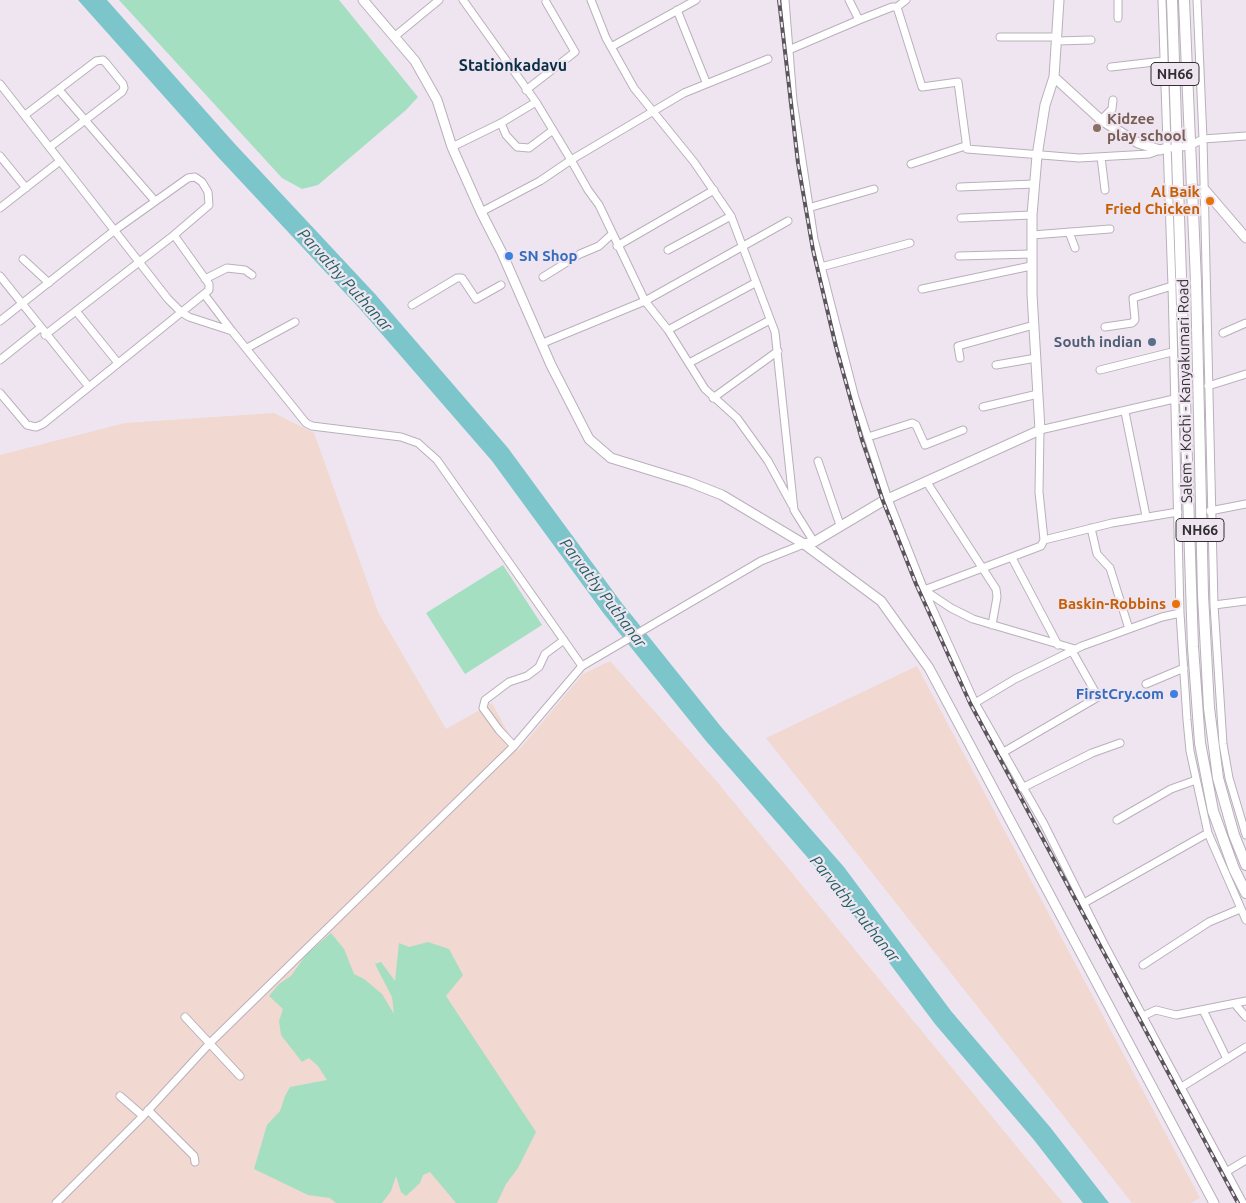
<!DOCTYPE html>
<html>
<head>
<meta charset="utf-8">
<style>
  body { margin:0 }
  canvas { display:block; background:#eee5f0 }
</style>
</head>
<body>
<canvas width="1246" height="1203"></canvas>
<script>
const context = document.querySelector('canvas').getContext('2d');
context.lineJoin = 'round';
function fill(path, color) {
  context.fillStyle = color;
  context.fill(path, 'evenodd');
}
function toPath(rows) {
  const path = new Path2D();
  for (const r of rows) {
    path.moveTo(r[0], r[1]);
    for (let i = 2; i < r.length; i += 2) path.lineTo(r[i], r[i + 1]);
  }
  return path;
}
function strokePath(path, color, width, dash) {
  context.strokeStyle = color;
  context.lineWidth = width;
  context.lineCap = dash ? 'butt' : 'round';
  context.setLineDash(dash || []);
  context.stroke(path);
}
function label(font, color, halo, rows, align = 'center') {
  context.font = font + ' Ubuntu,sans-serif';
  context.lineWidth = 4.5;
  context.setLineDash([]);
  context.textBaseline = 'middle';
  context.strokeStyle = halo;
  context.fillStyle = color;
  for (const [text, x, y, turn = 0] of rows) {
    context.save();
    context.translate(x, y);
    context.rotate((+turn || 0) * Math.PI / 180);
    context.textAlign = isNaN(turn) ? turn : align;
    if (halo) context.strokeText(text, 0, 0);
    context.fillText(text, 0, 0);
    context.restore();
  }
}
fill(toPath([
  [274,413,314,433,378,612,446,729,492,703,518,751,583,674,610,661,718,783,1063,1203,0,1203,0,455,125,423],
  [917,666,1200,1198,1191,1203,1132,1203,766,738]
]), '#f1d8d0');
fill(toPath([
  [119,0,339,0,418,97,406,110,318,185,302,189,282,178],
  [503,565,542,625,465,674,426,613],
  [331,933,344,949,354,974,364,979,382,994,394,1014,392,997,375,964,381,962,395,981,399,943,409,947,428,942,449,949,463,975,446,996,536,1132,518,1168,506,1184,497,1203,456,1203,430,1172,423,1175,420,1183,406,1196,401,1192,396,1176,391,1191,382,1203,336,1203,330,1198,308,1195,254,1169,267,1125,280,1111,285,1096,290,1087,327,1080,318,1066,309,1058,302,1062,281,1035,279,1021,283,1009,269,996,279,984,291,976,306,955]
]), '#a4dfc2');
fill(toPath([
  [78,0,107,0,234,143,376,295,508,448,621,602,722,728,844,867,951,1011,1050,1127,1109,1203,1083,1203,1034,1140,935,1024,828,881,706,741,604,614,492,461,360,309,218,157]
]), '#7cc6cb');
const minor = toPath([
  [463,0,536,102,571,160,684,93,768,59],
  [591,0,606,38,634,88,694,162,731,216,775,332,794,510,814,542],
  [785,0,793,101,814,239,855,398,888,499,924,590,975,703,1044,824,1105,946,1243,1203],
  [849,0,859,20,892,7,897,7,922,87,958,82,967,149,1079,158,1149,154,1160,150],
  [1118,0,1118,18],
  [1162,0,1172,286,1180,613,1187,720,1190,751,1208,833,1246,920],
  [1197,0,1203,139,1214,605,1223,744,1229,778,1246,835],
  [897,7,906,0],
  [677,10,706,82],
  [394,37,439,0],
  [1000,37,1057,37],
  [1057,41,1091,40],
  [611,47,696,0],
  [791,49,859,20],
  [1111,67,1163,61],
  [0,84,168,299,181,312,189,317,232,331,306,423,312,426,401,437,418,443,437,460,582,666],
  [59,90,155,201],
  [526,90,575,52,546,2],
  [25,115,96,61,103,60,106,63,123,84,124,88,122,92,50,147],
  [1101,120,1112,109,1113,100],
  [501,123,506,135,517,147,529,148,553,130],
  [452,147,501,123,536,102],
  [1173,148,1189,146,1203,139,1246,136],
  [0,156,26,188],
  [1101,157,1105,190],
  [911,164,965,146],
  [960,187,1034,184],
  [1168,190,1204,189],
  [0,208,60,161],
  [808,208,874,189],
  [481,212,540,181,571,160,588,190,599,205,645,301,668,330,705,389,737,418,768,461,792,505],
  [961,218,1032,215],
  [1069,232,1075,248],
  [1032,235,1110,229],
  [617,246,714,190],
  [668,250,731,216],
  [959,256,1031,254],
  [23,259,49,283],
  [821,267,910,243],
  [0,276,89,387],
  [543,277,580,254,599,246,612,234],
  [205,279,227,268,245,270,252,275],
  [922,289,1031,266],
  [204,294,232,331],
  [412,305,457,278,462,278,476,299,501,285],
  [76,311,118,363],
  [0,321,115,230,188,178,195,177,202,182,208,192,209,205,174,235,45,335],
  [1105,327,1132,323,1135,320,1133,298,1172,286],
  [668,330,755,283],
  [1223,333,1246,323],
  [543,343,645,301,788,221],
  [247,348,295,322],
  [960,358,958,346,1034,325],
  [0,360,40,328],
  [689,363,770,320],
  [996,365,1036,358],
  [1100,370,1172,352],
  [1208,386,1246,374],
  [0,393,27,425,36,427,43,424,204,294,209,290,209,284,174,235],
  [713,398,778,351],
  [983,407,1038,394],
  [1125,412,1146,516],
  [868,437,912,423,916,425,925,445,963,430],
  [818,461,840,525],
  [926,481,996,589,997,597,992,625],
  [1210,511,1246,504],
  [1091,528,1097,554,1110,568,1129,629],
  [1044,540,1112,523,1178,512],
  [1012,558,1058,645],
  [1214,605,1246,601],
  [1075,649,973,619,951,608,924,590,1041,546,1044,540,1039,492,1040,430,1174,399],
  [1146,684,1184,668],
  [975,703,1015,679,1082,646,1162,617,1180,613],
  [514,746,499,730,483,708,485,700,509,682,527,676,539,667,545,654,564,640],
  [1002,753,1098,697,1072,651],
  [1022,788,1092,753,1120,743],
  [1117,820,1171,789,1196,780],
  [1084,903,1208,833],
  [1143,965,1209,922,1240,909],
  [1235,1004,1246,1017],
  [1203,1010,1227,1059],
  [1143,1016,1156,1010,1176,1015,1246,1001],
  [185,1017,240,1076],
  [1180,1088,1246,1047],
  [120,1096,143,1116],
  [148,1110,194,1156,195,1162],
  [1226,1172,1246,1160],
  [56,1203,143,1116,210,1043,514,746,582,666,761,561,804,544]
]);
const major = toPath([
  [363,0,415,61,437,100,452,147,481,212,502,253,551,365,589,439,611,458,689,482,722,495,804,544,881,601,929,668,1214,1203],
  [1054,77,1101,120,1138,143,1160,150,1167,148],
  [1204,189,1246,238],
  [804,544,814,542,883,501,1040,430,1032,294,1032,215,1037,156,1045,105,1054,77,1059,0]
]);
const highway = toPath([
  [1172,0,1193,647,1200,743,1213,811,1234,869,1246,893],
  [1184,0,1196,282,1203,595,1209,708,1218,778,1234,835,1246,865]
]);
strokePath(minor, '#b9b0bb', 9);
strokePath(major, '#b9b0bb', 11);
strokePath(highway, '#b9b0bb', 12);
strokePath(minor, '#fff', 7);
strokePath(major, '#fff', 9);
strokePath(highway, '#fff', 10);
const rail = toPath([
  [779,0,798,163,813,250,836,347,862,440,883,501,916,584,970,703,1238,1203]
]);
strokePath(rail, '#5a555a', 4);
strokePath(rail, '#eee5f0', 2, [5.5]);
for (const [x, y, r, color] of [
  [1097,128,5,"#8d6e63"],
  [1210,201,5,"#e8710a"],
  [509,256,5,"#3f7fe0"],
  [1152,342,5,"#5c6f8a"],
  [1176,604,5,"#e8710a"],
  [1174,694,5,"#3f7fe0"]
]) {
  const dot = new Path2D();
  dot.arc(x, y, r, 0, 2 * Math.PI);
  context.fillStyle = color;
  context.fill(dot);
  strokePath(dot, '#eee5f0', 2);
}
for (const [x, y, w] of [
  [1175,74,48],
  [1200,530,48]
]) {
  const box = new Path2D();
  box.roundRect(x - w / 2, y - 11.5, w, 23, 4);
  context.fillStyle = '#eee5f0';
  context.fill(box);
  strokePath(box, '#322e32', 1);
}
label('bold 14px', '#322e32', null, [
  ["NH66",1175,74],
  ["NH66",1200,530]
]);
label('bold 15px', '#785e54', '#eee5f0', [
  ["Kidzee",1107,119],
  ["play school",1107,136]
], 'left');
label('bold 15px', '#c56008', '#eee5f0', [
  ["Al Baik",1200,192],
  ["Fried Chicken",1200,209],
  ["Baskin-Robbins",1166,604]
], 'right');
label('bold 15px', '#366cbe', '#eee5f0', [
  ["SN Shop",519,256],
  ["FirstCry.com",1164,694,"right"]
], 'left');
label('bold 15px', '#4e5e75', '#eee5f0', [
  ["South indian",1142,342]
], 'right');
label('15px', '#322e32', '#eee5f0', [
  ["Salem - Kochi - Kanyakumari Road",1185,391,-91]
]);
label('bold 16px', '#0a3048', '#eee5f0', [
  ["Stationkadavu",513,66]
]);
label('italic 16px', '#226063', '#eee5f0', [
  ["Parvathy Puthanar",345,280,48],
  ["Parvathy Puthanar",603,593,53],
  ["Parvathy Puthanar",855,909,51]
]);
</script>
</body>
</html>
